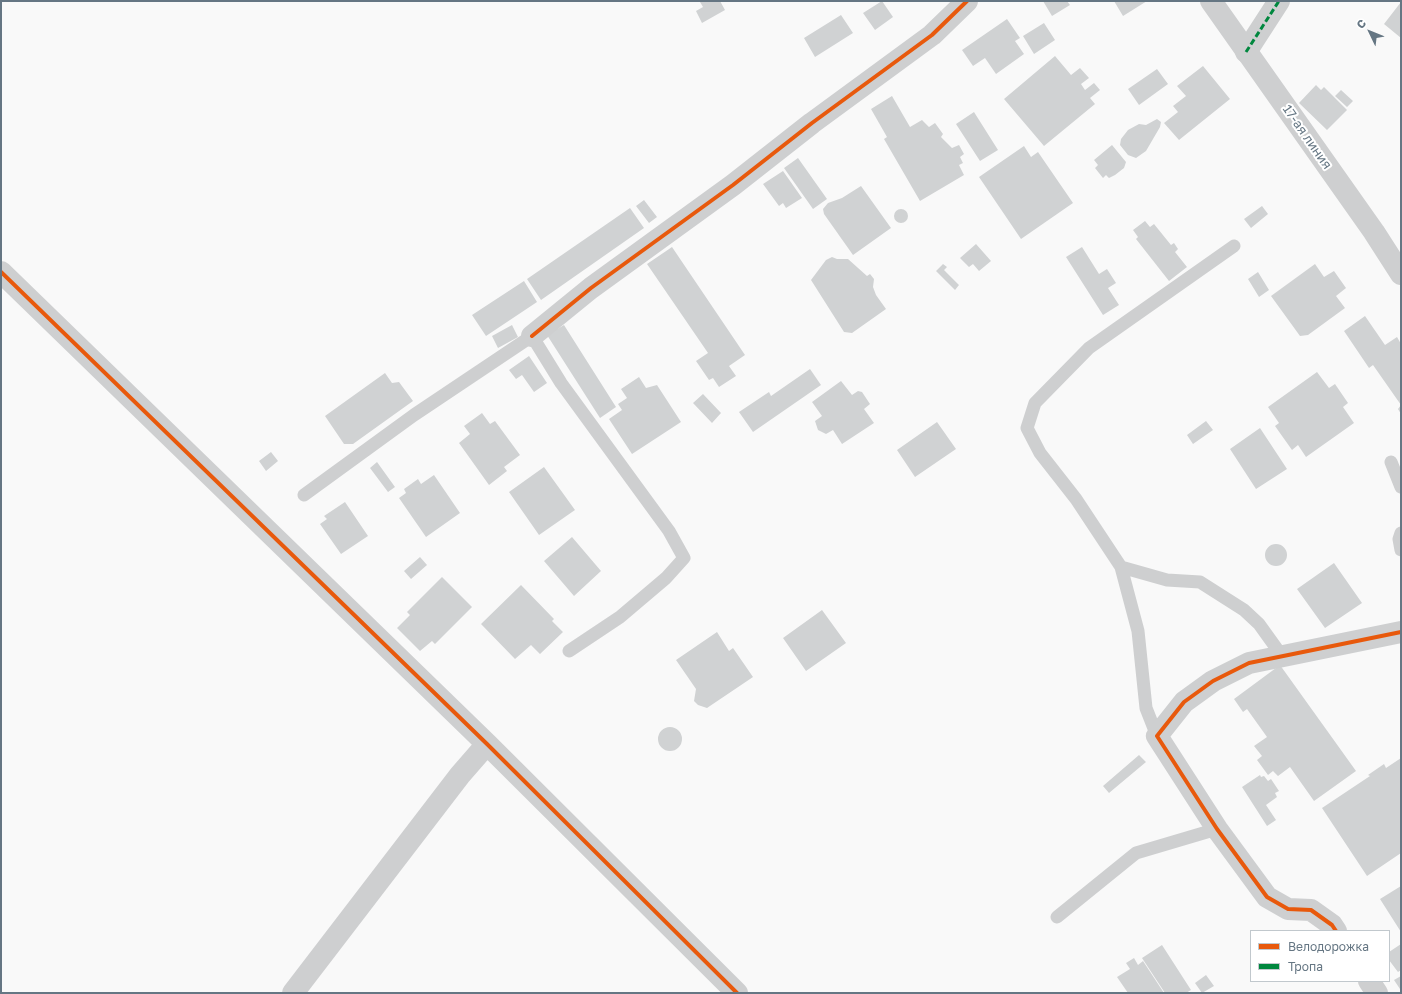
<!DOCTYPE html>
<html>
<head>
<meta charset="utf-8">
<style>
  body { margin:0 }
  #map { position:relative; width:1402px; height:994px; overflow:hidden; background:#f9f9f9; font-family:"Golos Text",sans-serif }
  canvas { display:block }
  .frame { position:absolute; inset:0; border:2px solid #657683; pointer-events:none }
  .legend { position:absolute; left:1250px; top:930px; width:140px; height:52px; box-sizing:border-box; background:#fff; border:1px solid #c1c8cd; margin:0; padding:5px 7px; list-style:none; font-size:12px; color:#657683 }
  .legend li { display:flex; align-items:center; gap:8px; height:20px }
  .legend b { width:20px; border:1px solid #c1c8cd }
  .north { position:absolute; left:1350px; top:12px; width:40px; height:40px; -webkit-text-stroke:3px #fff; paint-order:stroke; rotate:313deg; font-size:11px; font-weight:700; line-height:16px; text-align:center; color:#657683 }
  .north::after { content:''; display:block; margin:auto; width:14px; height:18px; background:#657683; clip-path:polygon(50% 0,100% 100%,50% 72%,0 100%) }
</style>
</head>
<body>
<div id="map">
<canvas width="1402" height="994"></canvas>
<div class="frame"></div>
<ul class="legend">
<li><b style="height:5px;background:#e8590c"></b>Велодорожка</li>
<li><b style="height:5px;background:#00873e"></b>Тропа</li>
</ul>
<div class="north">С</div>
</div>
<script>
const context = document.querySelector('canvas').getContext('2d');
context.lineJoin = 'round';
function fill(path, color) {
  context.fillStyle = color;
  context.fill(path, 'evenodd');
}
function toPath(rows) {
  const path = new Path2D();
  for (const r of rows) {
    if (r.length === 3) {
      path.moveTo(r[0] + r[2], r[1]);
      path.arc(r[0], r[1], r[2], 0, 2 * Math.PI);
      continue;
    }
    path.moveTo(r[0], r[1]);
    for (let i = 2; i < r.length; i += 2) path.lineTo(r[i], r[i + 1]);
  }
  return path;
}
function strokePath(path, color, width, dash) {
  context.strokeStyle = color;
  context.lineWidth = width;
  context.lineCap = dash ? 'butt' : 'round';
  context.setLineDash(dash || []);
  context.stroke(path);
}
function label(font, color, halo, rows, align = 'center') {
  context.font = font + ' "Golos Text",sans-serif';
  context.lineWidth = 4;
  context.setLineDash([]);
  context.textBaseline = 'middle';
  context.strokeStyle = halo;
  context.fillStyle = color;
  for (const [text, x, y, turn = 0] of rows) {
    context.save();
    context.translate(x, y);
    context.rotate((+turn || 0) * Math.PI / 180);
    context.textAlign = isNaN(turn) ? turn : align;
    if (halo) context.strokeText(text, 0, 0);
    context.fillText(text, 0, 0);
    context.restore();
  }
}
fill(toPath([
  [703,1,720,1,725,10,702,23,696,11,703,7,700,2],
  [882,1,893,17,875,30,863,13],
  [1043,1,1067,1,1070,5,1052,16],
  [1114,1,1147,1,1123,16],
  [1401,2,1401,38,1384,24],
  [841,15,853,33,815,57,804,38],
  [1007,19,1020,38,1015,41,1024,54,996,74,985,58,973,66,962,50],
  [1044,23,1055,40,1034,54,1023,36],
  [1055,56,1071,75,1080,68,1089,78,1081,84,1085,90,1094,83,1100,90,1090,98,1095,104,1044,146,1004,99],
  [1203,66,1230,99,1179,140,1164,123,1178,112,1173,106,1186,96,1177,86],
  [1157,69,1168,84,1139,105,1128,89],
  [1316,85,1321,90,1324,87,1347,110,1327,130,1299,103],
  [1341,90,1353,101,1347,107,1335,96],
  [892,96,910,127,922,120,929,127,935,123,943,134,941,137,952,148,959,145,964,154,960,157,963,163,959,165,964,175,920,201,884,139,887,137,871,109],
  [974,112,998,150,980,161,956,124],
  [1157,119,1161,122,1160,127,1146,151,1136,158,1128,155,1120,145,1121,139,1128,130,1139,124,1146,125],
  [1112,145,1126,162,1124,168,1115,175,1109,178,1106,175,1103,178,1095,168,1098,165,1094,160],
  [1024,146,1031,157,1038,152,1073,203,1021,239,979,177],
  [798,158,827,199,813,209,784,168],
  [783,171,802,198,786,208,783,203,779,206,763,184],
  [861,186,891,228,853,255,824,214,823,209,828,203,842,198],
  [644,200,657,217,649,223,636,206],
  [1262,206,1268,214,1251,228,1244,219],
  [630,208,644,228,541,300,527,279],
  [901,216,7],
  [1145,221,1150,227,1154,224,1171,245,1174,243,1178,249,1175,252,1187,267,1169,281,1136,239,1138,237,1133,230],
  [976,244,991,261,979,271,973,264,969,267,960,258],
  [672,247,745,355,729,366,736,376,719,387,713,378,709,380,696,361,708,353,647,264],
  [1082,247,1099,274,1107,269,1116,283,1108,288,1119,305,1103,315,1066,257],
  [832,257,837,259,848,259,867,276,870,274,874,279,873,287,876,295,886,309,852,333,844,332,811,280,826,260],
  [943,264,947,267,944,270,959,285,955,290,936,271],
  [1315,264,1324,277,1334,271,1346,288,1336,296,1345,308,1308,335,1300,336,1271,296],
  [1258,272,1269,290,1259,297,1248,279],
  [524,281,537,302,486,336,472,315],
  [1365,316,1385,345,1397,337,1401,344,1401,414,1398,409,1401,405,1373,365,1369,368,1344,331],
  [512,325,518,337,498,348,492,336],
  [564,325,616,407,600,418,547,335],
  [529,356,547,383,534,392,522,375,516,379,509,370],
  [810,369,821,385,753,432,739,412,769,392,771,396],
  [1317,372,1329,388,1335,384,1348,403,1343,407,1354,423,1306,457,1298,445,1292,450,1275,426,1279,423,1268,407],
  [385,373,392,383,399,382,413,401,353,444,344,444,325,416],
  [639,377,646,388,657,385,681,422,632,454,609,419,622,410,618,404,627,398,621,389],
  [841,381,852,395,858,391,862,392,870,404,864,409,874,423,842,444,833,430,826,434,818,430,815,421,822,416,812,402],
  [703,394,721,413,712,423,693,403],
  [482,413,490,424,495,421,520,455,504,467,507,471,489,485,459,443,470,434,464,426],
  [1206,421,1213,430,1193,444,1187,435],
  [937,422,956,449,915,477,897,450],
  [1260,428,1287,469,1256,489,1230,449],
  [271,452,278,461,266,471,259,461],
  [377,462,395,487,388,492,370,468],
  [544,467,575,510,539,535,509,492],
  [434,475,460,513,426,537,399,498,406,493,404,489,418,479,421,484],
  [345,502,368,536,341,554,320,524,327,519,324,516],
  [572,537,601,571,574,596,544,561],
  [1276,555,11],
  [420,557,427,565,411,579,404,571],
  [1334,563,1362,603,1325,628,1297,589],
  [442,577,472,607,435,644,432,641,420,651,397,628,410,615,407,612],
  [521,585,554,619,552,621,563,632,540,654,531,645,515,659,481,624],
  [822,610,846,643,806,671,783,638],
  [717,632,729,651,733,648,753,677,707,708,698,705,694,701,696,689,676,660],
  [1280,665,1356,771,1314,801,1290,767,1278,776,1273,771,1268,775,1257,760,1262,756,1254,746,1267,737,1247,709,1243,712,1234,699],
  [670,739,12],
  [1139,755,1146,762,1109,793,1103,786],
  [1401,758,1401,853,1367,876,1322,808,1370,776,1368,775,1384,764,1386,768],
  [1260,775,1261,777,1264,776,1268,781,1271,779,1279,791,1275,793,1277,797,1266,805,1276,820,1267,826,1242,787],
  [1401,886,1401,932,1380,899],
  [1401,944,1401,970,1398,972,1389,960,1389,952],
  [1162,945,1191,990,1186,993,1165,993,1142,958],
  [1134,958,1138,965,1143,961,1164,993,1128,993,1117,977,1130,969,1126,963],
  [1206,975,1214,986,1202,993,1195,983],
  [1401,976,1401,988,1400,989,1394,980]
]), '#d0d2d3');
strokePath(toPath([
  [1391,462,1401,487],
  [304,495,414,415,532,336,561,383,669,531,684,558,666,578,620,617,569,651],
  [1401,533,1399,539,1401,550],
  [1121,567,1167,580,1200,582,1244,610,1259,624,1282,656],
  [1157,736,1146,708,1138,631,1121,567,1076,499,1040,453,1027,428,1035,403,1089,348,1234,246],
  [1057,917,1136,853,1217,829]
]), '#cecfd0', 13);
strokePath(toPath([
  [1246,52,1279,1],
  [1,272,487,744,737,993],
  [532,336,591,288,733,185,812,123,932,35,967,1],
  [1336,931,1332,925,1311,910,1288,909,1267,897,1217,829,1157,736,1184,702,1213,681,1249,663,1401,632],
  [1369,981,1377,993],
  [293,993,460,775,487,744]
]), '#cecfd0', 22);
strokePath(toPath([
  [1211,1,1374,232,1401,274]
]), '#cecfd0', 22);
strokePath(toPath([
  [1246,52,1279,1]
]), '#00873e', 3, [6, 3]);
strokePath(toPath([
  [1,272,487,744,737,993],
  [532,336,591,288,733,185,812,123,932,35,967,1],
  [1336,931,1332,925,1311,910,1288,909,1267,897,1217,829,1157,736,1184,702,1213,681,1249,663,1401,632]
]), '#e8590c', 4);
label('13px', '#657683', '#fff', [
  ["17-ая линия",1307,137,55]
]);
</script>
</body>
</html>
